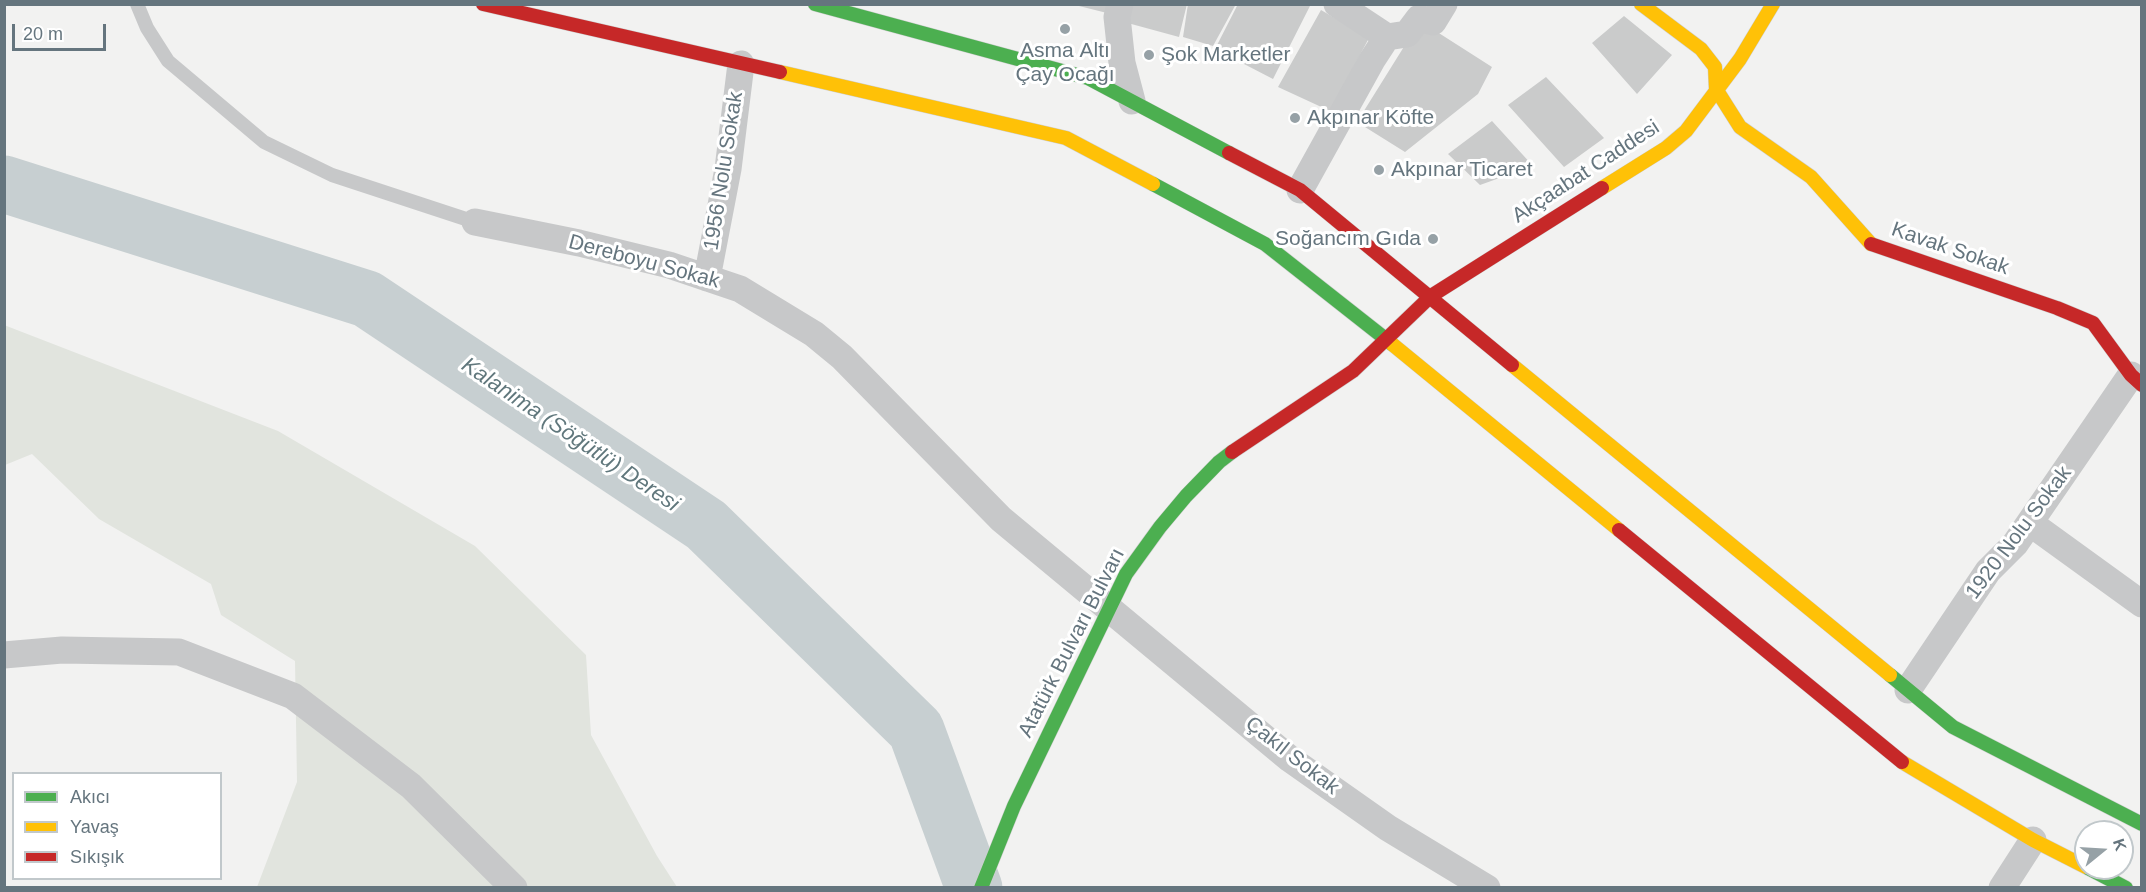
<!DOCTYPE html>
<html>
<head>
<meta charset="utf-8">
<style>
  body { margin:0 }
  #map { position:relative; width:2146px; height:892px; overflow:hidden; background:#f2f2f1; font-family:Helvetica,sans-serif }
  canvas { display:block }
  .frame { position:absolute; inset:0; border:6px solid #65757e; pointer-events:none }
  .legend { position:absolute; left:12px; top:772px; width:210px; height:108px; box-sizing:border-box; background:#fff; border:2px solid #c1c8cb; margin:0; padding:8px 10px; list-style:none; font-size:18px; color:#65757e }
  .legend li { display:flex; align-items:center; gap:12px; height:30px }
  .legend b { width:30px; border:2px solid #c1c8cb }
  .north { position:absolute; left:2074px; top:820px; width:60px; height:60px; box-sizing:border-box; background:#fff; border:2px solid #c1c8cb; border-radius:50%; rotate:72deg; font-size:16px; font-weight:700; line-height:24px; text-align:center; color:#65757e }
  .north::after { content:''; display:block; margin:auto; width:21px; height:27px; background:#96a1a6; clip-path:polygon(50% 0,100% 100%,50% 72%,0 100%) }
  .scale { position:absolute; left:12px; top:24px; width:94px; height:27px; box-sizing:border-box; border:3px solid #65757e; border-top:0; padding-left:8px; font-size:18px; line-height:21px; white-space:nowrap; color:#65757e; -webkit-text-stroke:4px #fff; paint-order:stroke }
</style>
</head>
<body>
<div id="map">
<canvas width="2146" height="892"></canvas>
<div class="frame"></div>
<ul class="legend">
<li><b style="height:8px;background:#4caf50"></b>Akıcı</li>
<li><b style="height:8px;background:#ffc107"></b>Yavaş</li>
<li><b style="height:8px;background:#c62828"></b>Sıkışık</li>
</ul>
<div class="north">K</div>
<div class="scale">20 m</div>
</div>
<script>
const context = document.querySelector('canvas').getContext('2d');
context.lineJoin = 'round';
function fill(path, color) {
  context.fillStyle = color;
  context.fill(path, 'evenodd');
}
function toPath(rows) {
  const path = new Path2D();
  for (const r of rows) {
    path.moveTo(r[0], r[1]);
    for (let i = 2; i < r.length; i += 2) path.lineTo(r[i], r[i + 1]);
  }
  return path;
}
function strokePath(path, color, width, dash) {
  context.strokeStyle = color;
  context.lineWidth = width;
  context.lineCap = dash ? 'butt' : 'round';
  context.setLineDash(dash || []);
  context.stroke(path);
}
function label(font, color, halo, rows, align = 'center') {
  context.font = font + ' Helvetica,sans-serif';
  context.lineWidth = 6;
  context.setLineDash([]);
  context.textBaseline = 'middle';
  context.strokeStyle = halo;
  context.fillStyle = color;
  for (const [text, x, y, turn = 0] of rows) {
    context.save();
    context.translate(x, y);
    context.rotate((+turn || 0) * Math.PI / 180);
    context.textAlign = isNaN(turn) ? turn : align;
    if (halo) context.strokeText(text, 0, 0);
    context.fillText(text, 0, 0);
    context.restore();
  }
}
fill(toPath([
  [4,325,278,431,475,546,586,655,591,735,657,856,677,887,257,887,297,782,295,661,221,615,211,584,99,519,32,454,5,465]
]), '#e1e4de');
strokePath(toPath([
  [4,184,367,299,706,525,916,730,974,888]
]), '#c7cfd1', 57);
fill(toPath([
  [1071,4,1116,4,1115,15],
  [1126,4,1187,4,1179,37,1124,22],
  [1188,4,1236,4,1213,46,1183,37],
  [1238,4,1311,4,1273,79,1215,49],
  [1321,10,1369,38,1330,111,1278,87],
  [1624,16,1672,55,1637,94,1592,43],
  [1420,21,1492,67,1478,94,1405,152,1357,122],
  [1546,77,1604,138,1564,167,1508,105],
  [1492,121,1533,166,1480,185,1448,154]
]), '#cacbcb');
const fast = toPath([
  [815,4,1088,78,1229,153],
  [1153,184,1265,244,1392,344],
  [1890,675,1953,727,2142,824],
  [2088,868,2126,888],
  [981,888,1014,806,1126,574,1160,527,1186,496,1219,462,1232,452]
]);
const slow = toPath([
  [1641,4,1701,49,1715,67,1716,89,1740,127,1811,177,1871,244],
  [780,72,1066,138,1153,184],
  [1602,188,1666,148,1686,131,1740,59,1773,4],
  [1392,344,1619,530],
  [1512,365,1890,675],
  [1902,762,2033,840,2086,867]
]);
const jam = toPath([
  [483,4,780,72],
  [1229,153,1300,190,1512,365],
  [1871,244,2057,308,2093,323,2131,375,2142,385],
  [1232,452,1353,371,1431,296,1602,188],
  [1619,530,1902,762]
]);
strokePath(fast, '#cecfcf', 15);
strokePath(slow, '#cecfcf', 15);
strokePath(jam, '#cecfcf', 15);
strokePath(toPath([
  [137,4,147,28,168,61,264,142,332,175,475,222]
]), '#c7c8c9', 14);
strokePath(toPath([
  [1120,4,1117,17,1122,63,1132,101],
  [1387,37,1407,34,1419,18,1433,22,1444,4],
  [1300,190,1372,60,1387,37,1337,4],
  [475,222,579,243,669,265,740,289,814,334,842,357,1001,519,1290,759,1388,828,1487,888],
  [707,278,728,169,741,64],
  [2030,523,2142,604],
  [4,655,62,650,179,652,293,696,411,786,514,888],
  [1908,690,1988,571,2015,544,2131,375],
  [2002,888,2033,840]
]), '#c7c8c9', 27);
strokePath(fast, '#4caf50', 14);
strokePath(slow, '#ffc107', 14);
strokePath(jam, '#c62828', 14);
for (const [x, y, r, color] of [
  [1065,29,6,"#96a1a6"],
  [1149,55,6,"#96a1a6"],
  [1295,118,6,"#96a1a6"],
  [1379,170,6,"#96a1a6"],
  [1433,239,6,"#96a1a6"]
]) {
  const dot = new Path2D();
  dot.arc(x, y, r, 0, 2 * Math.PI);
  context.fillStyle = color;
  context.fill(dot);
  strokePath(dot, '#fff', 2);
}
label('21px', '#65757e', '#fff', [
  ["Asma Altı",1065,51,"center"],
  ["Çay Ocağı",1065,75,"center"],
  ["Şok Marketler",1161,55],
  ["Akpınar Köfte",1307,118],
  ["Akpınar Ticaret",1391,170],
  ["Soğancım Gıda",1421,239,"right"]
], 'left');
label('21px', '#65757e', '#fff', [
  ["1956 Nolu Sokak",724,171,-81],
  ["Akçaabat Caddesi",1586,172,-33],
  ["Kavak Sokak",1950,249,19],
  ["Dereboyu Sokak",644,262,15],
  ["1920 Nolu Sokak",2019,533,-53],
  ["Atatürk Bulvarı Bulvarı",1072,643,-63],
  ["Çakıl Sokak",1292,756,38]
]);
label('italic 22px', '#60777c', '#fff', [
  ["Kalanima (Söğütlü) Deresi",570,435,34]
]);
</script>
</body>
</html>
